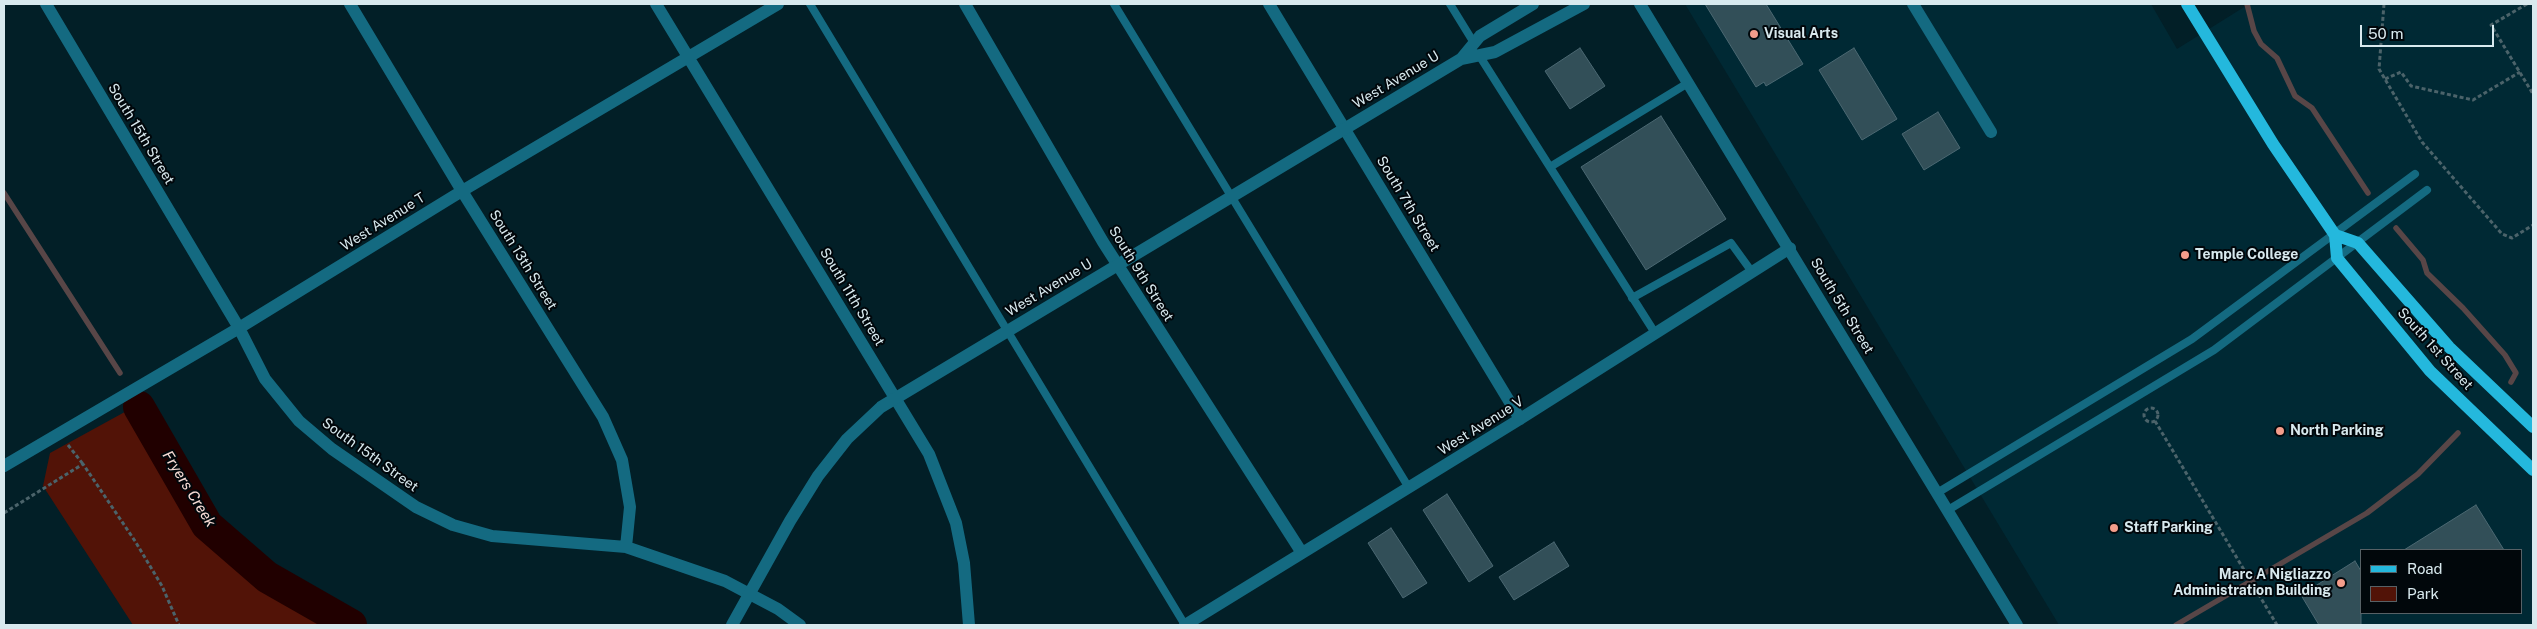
<!DOCTYPE html>
<html>
<head>
<meta charset="utf-8">
<style>
  body { margin:0 }
  #map { position:relative; width:2537px; height:629px; overflow:hidden; background:#021f27; font-family:"Public Sans",sans-serif }
  canvas { display:block }
  .frame { position:absolute; inset:0; border:5px solid #d8e9ee; pointer-events:none }
  .legend { position:absolute; left:2360px; top:549px; width:162px; height:65px; box-sizing:border-box; background:#01070b; border:1px solid #576166; margin:0; padding:6px 9px; list-style:none; font-size:15px; color:#d8e9ee }
  .legend li { display:flex; align-items:center; gap:10px; height:25px }
  .legend b { width:25px; border:1px solid #576166 }
  .scale { position:absolute; left:2360px; top:25px; width:134px; height:22px; box-sizing:border-box; border:2px solid #d8e9ee; border-top:0; padding-left:6px; font-size:15px; line-height:18px; white-space:nowrap; color:#d8e9ee; -webkit-text-stroke:4px #01070b; paint-order:stroke }
</style>
</head>
<body>
<div id="map">
<canvas width="2537" height="629"></canvas>
<div class="frame"></div>
<ul class="legend">
<li><b style="height:6px;background:#24b8dd"></b>Road</li>
<li><b style="height:14px;background:#521307"></b>Park</li>
</ul>
<div class="scale">50 m</div>
</div>
<script>
const context = document.querySelector('canvas').getContext('2d');
context.lineJoin = 'round';
function fill(path, color) {
  context.fillStyle = color;
  context.fill(path, 'evenodd');
}
function toPath(rows) {
  const path = new Path2D();
  for (const r of rows) {
    if (r.length === 3) {
      path.moveTo(r[0] + r[2], r[1]);
      path.arc(r[0], r[1], r[2], 0, 2 * Math.PI);
      continue;
    }
    path.moveTo(r[0], r[1]);
    for (let i = 2; i < r.length; i += 2) path.lineTo(r[i], r[i + 1]);
  }
  return path;
}
function strokePath(path, color, width, dash) {
  context.strokeStyle = color;
  context.lineWidth = width;
  context.lineCap = dash ? 'butt' : 'round';
  context.setLineDash(dash || []);
  context.stroke(path);
}
function label(font, color, halo, rows, align = 'center') {
  context.font = font + ' "Public Sans",sans-serif';
  context.lineWidth = 4;
  context.setLineDash([]);
  context.textBaseline = 'middle';
  context.strokeStyle = halo;
  context.fillStyle = color;
  for (const [text, x, y, turn = 0] of rows) {
    context.save();
    context.translate(x, y);
    context.rotate((+turn || 0) * Math.PI / 180);
    context.textAlign = isNaN(turn) ? turn : align;
    if (halo) context.strokeText(text, 0, 0);
    context.fillText(text, 0, 0);
    context.restore();
  }
}
fill(toPath([
  [1685,4,2151,4,2177,49,2249,4,2533,4,2533,625,2059,625],
  [2361,550,2521,550,2521,613,2361,613]
]), '#002934');
fill(toPath([
  [132,408,205,529,264,585,307,611,339,625,133,625,43,486,50,453]
]), '#521307');
strokePath(toPath([
  [2247,4,2254,31,2261,44,2277,58,2295,96,2312,108,2368,193],
  [4,193,120,373],
  [2396,228,2423,260,2427,273,2463,308,2505,355,2516,373,2511,382],
  [2176,625,2367,513,2418,474,2458,433]
]), '#584647', 5.5);
strokePath(toPath([
  [139,407,207,525,267,577,351,625]
]), '#210000', 32);
const building = toPath([
  [1705,4,1766,4,1803,64,1766,86,1764,82,1756,87,1705,4],
  [1580,48,1605,86,1570,109,1545,71,1580,48],
  [1854,48,1897,119,1862,140,1819,70,1854,48],
  [1938,112,1960,148,1924,170,1902,134,1938,112],
  [1661,116,1726,219,1646,270,1581,167,1661,116],
  [1447,494,1493,566,1469,582,1423,510,1447,494],
  [2476,505,2504,550,2404,550,2476,505],
  [1391,528,1427,583,1403,598,1368,543,1391,528],
  [1554,542,1569,566,1514,600,1499,577,1554,542],
  [2355,561,2361,571,2361,625,2319,625,2301,595,2355,561]
]);
fill(building, '#324f58');
strokePath(building, '#4b6872', 1);
strokePath(toPath([
  [2384,4,2379,69,2422,142,2502,234,2512,238,2533,225],
  [2527,4,2491,25,2533,94],
  [2385,79,2401,72,2411,86,2473,100,2520,72],
  [2151,415,7],
  [2155,421,2277,625],
  [68,445,83,464],
  [4,513,83,464,135,541,162,586,179,625]
]), '#4b636a', 3, [4, 2.5]);
strokePath(toPath([
  [810,4,1185,625],
  [1114,4,1409,488],
  [1450,4,1474,43],
  [1479,55,1655,333],
  [1550,167,1688,83],
  [1632,298,1731,243,1752,272],
  [1937,493,2192,339,2415,174],
  [1948,510,2214,350,2427,190]
]), '#146a81', 8);
strokePath(toPath([
  [46,4,239,328,265,379,299,421,332,449,416,507,453,525,492,536,626,547,725,581,778,609,800,625],
  [350,4,462,191,603,417,622,460,630,507,626,547],
  [656,4,929,454,956,523,964,563,969,625],
  [965,4,1103,242,1302,553],
  [1269,4,1520,419],
  [1913,4,1991,132],
  [4,466,239,328,462,191,778,4],
  [1185,625,1520,419,1790,248]
]), '#146a81', 12);
strokePath(toPath([
  [1640,4,2017,625],
  [1461,59,1480,36,1533,4],
  [732,625,790,521,818,476,847,439,881,407,1461,59,1495,52,1584,4]
]), '#146a81', 12);
strokePath(toPath([
  [2187,4,2273,144,2335,235,2337,258,2430,371,2533,470],
  [2335,235,2358,243,2449,347,2533,427]
]), '#24b8dd', 12);
for (const [x, y, r, color] of [
  [1754,34,5,"#f49d8b"],
  [2185,255,5,"#f49d8b"],
  [2280,431,5,"#f49d8b"],
  [2114,528,5,"#f49d8b"],
  [2341,583,5,"#f49d8b"]
]) {
  const dot = new Path2D();
  dot.arc(x, y, r, 0, 2 * Math.PI);
  context.fillStyle = color;
  context.fill(dot);
  strokePath(dot, '#01070b', 2);
}
label('bold 14px', '#d8e9ee', '#01070b', [
  ["Visual Arts",1764,34],
  ["Temple College",2195,255],
  ["North Parking",2290,431],
  ["Staff Parking",2124,528],
  ["Marc A Nigliazzo",2331,575,"right"],
  ["Administration Building",2331,591,"right"]
], 'left');
label('14px', '#d8e9ee', '#01070b', [
  ["West Avenue U",1396,80,-31],
  ["South 15th Street",141,134,59],
  ["South 7th Street",1408,204,59],
  ["West Avenue T",383,222,-32],
  ["South 13th Street",523,260,58],
  ["South 9th Street",1141,274,58],
  ["West Avenue U",1049,288,-31],
  ["South 11th Street",852,297,59],
  ["South 5th Street",1842,306,59],
  ["South 1st Street",2435,349,48],
  ["West Avenue V",1481,426,-32],
  ["South 15th Street",370,455,36]
]);
label('italic 15px', '#f5dad4', '#01070b', [
  ["Fryers Creek",189,489,58]
]);
</script>
</body>
</html>
